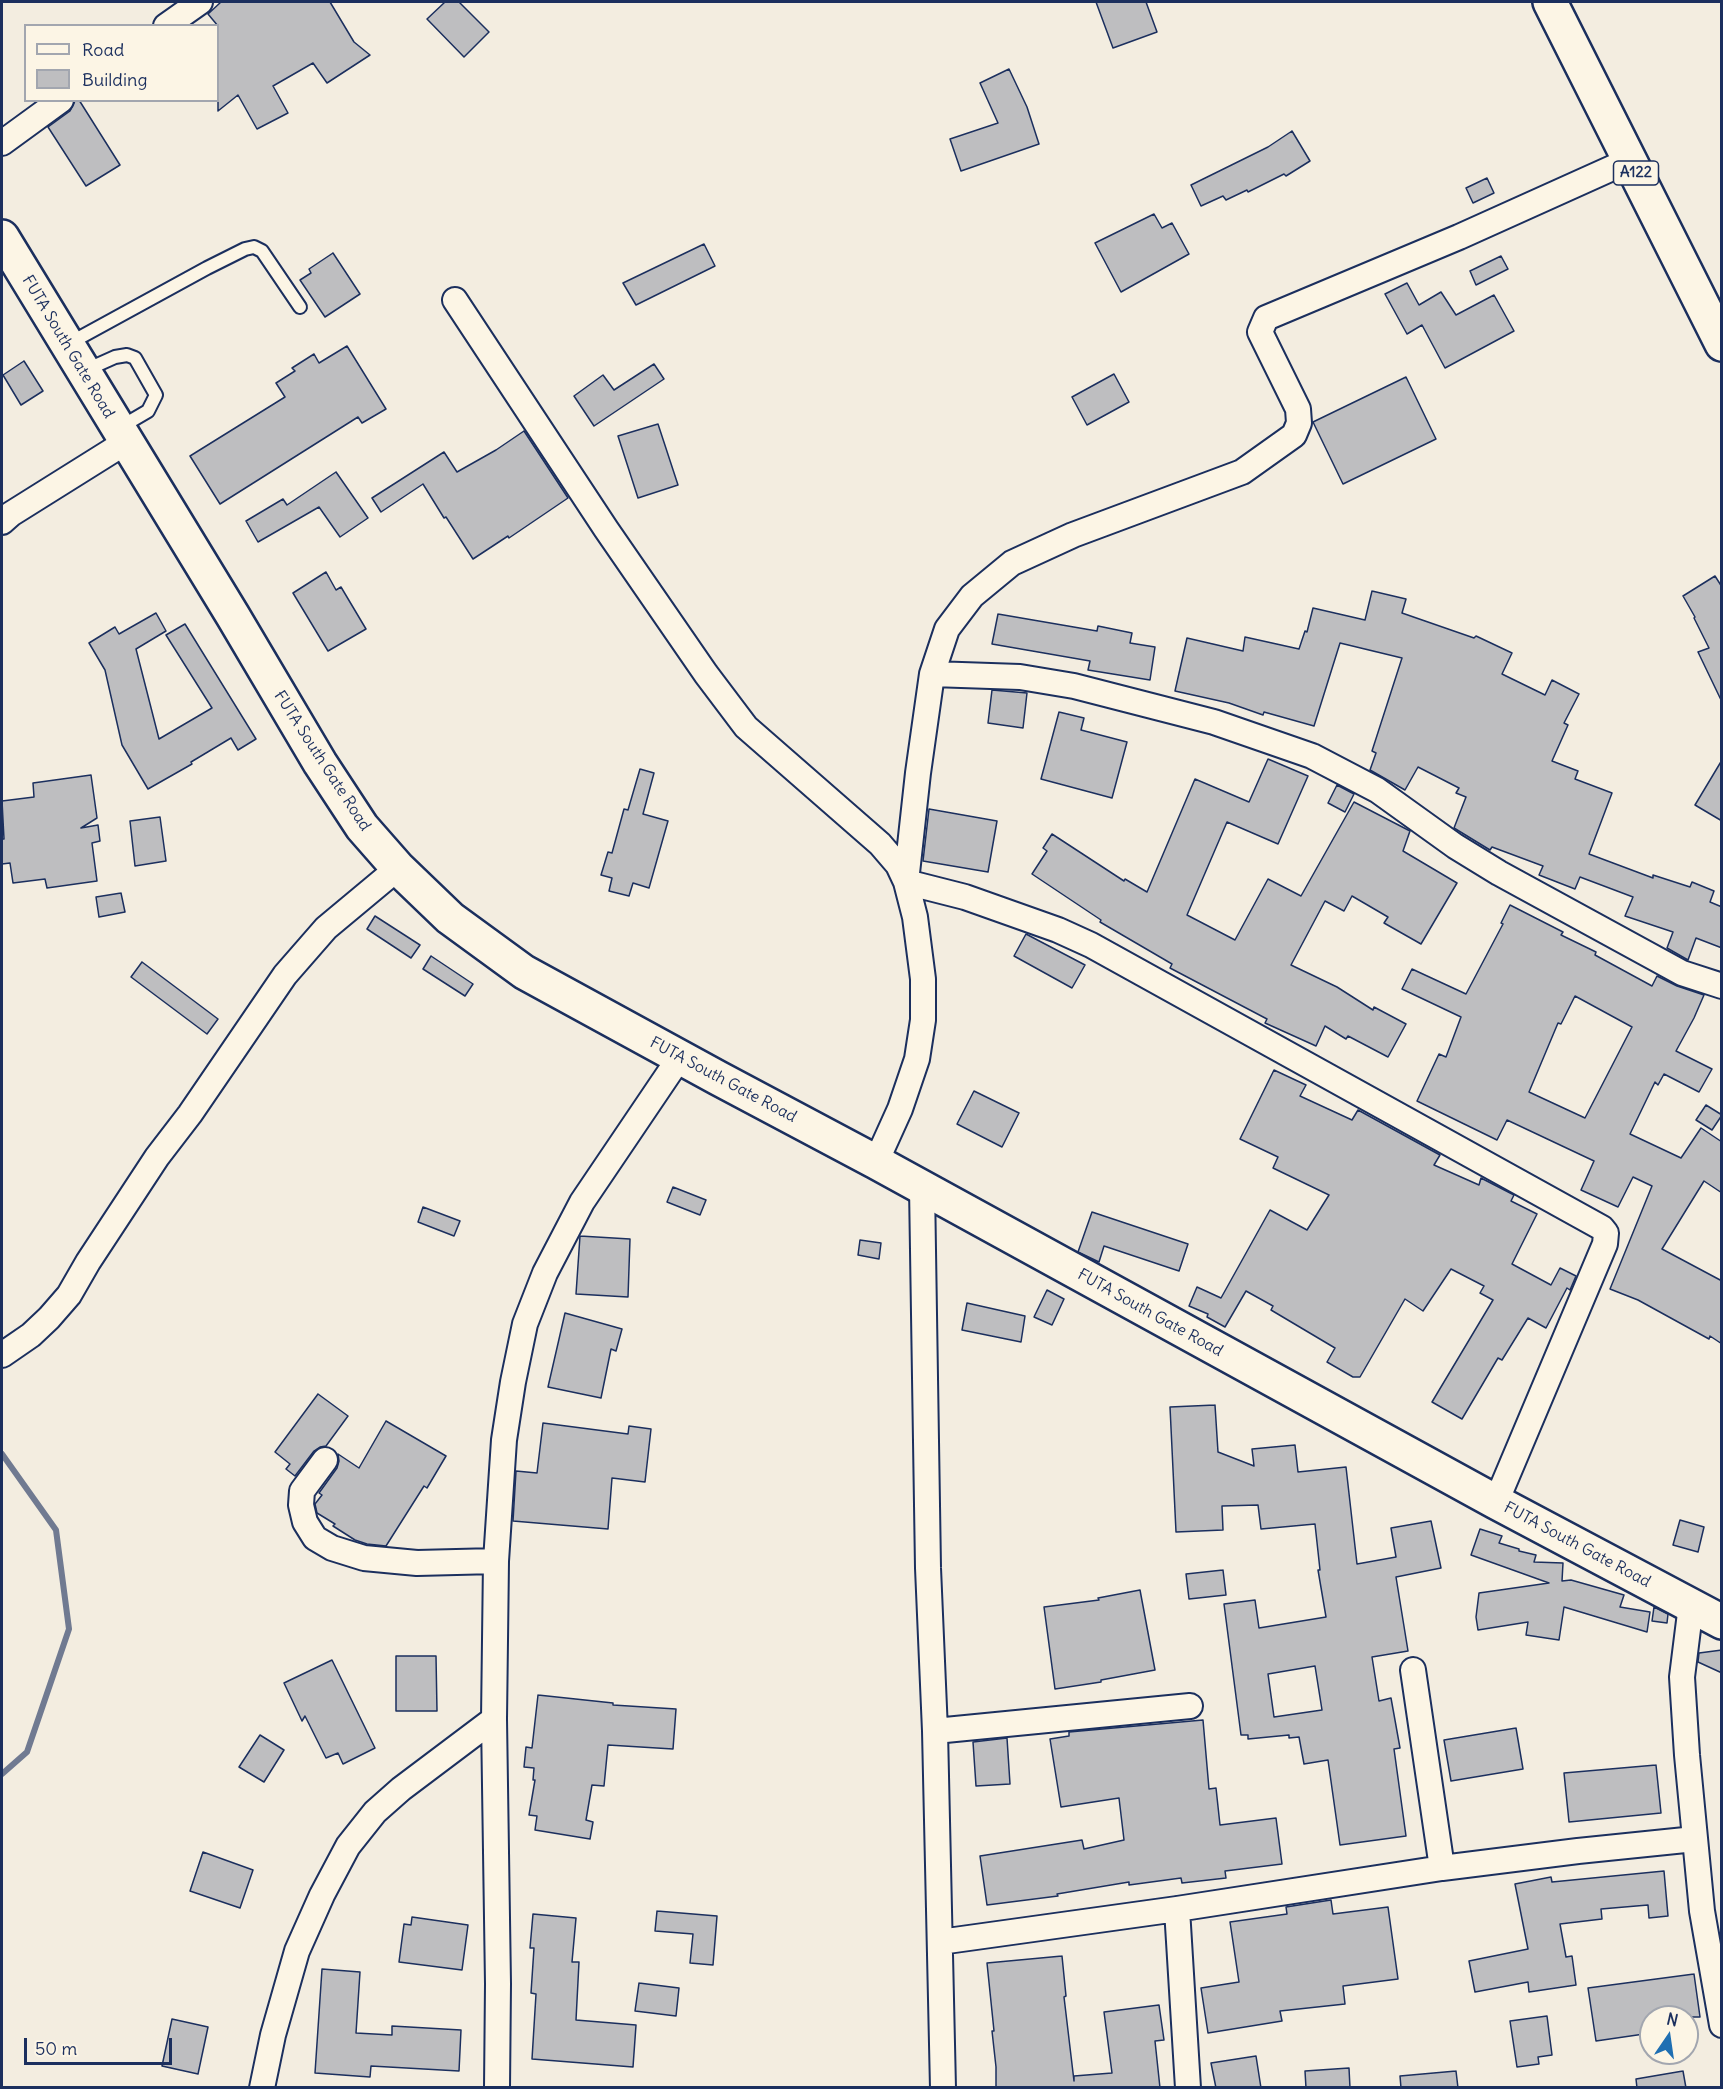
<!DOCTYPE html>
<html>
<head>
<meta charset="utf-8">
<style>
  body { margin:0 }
  #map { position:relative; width:1723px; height:2089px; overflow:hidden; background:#f3ede0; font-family:Delius,sans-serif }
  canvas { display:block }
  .frame { position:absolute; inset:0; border:3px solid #1b2f5e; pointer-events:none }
  .legend { position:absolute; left:24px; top:24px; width:195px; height:78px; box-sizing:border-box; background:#fcf5e5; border:2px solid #a2a6af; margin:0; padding:8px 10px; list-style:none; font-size:18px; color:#1b2f5e }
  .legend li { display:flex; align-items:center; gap:12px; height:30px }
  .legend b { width:30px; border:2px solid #a2a6af }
  .north { position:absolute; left:1639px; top:2005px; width:60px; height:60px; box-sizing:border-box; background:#fcf5e5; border:2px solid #a2a6af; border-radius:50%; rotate:13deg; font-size:16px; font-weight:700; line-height:24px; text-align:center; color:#1b2f5e }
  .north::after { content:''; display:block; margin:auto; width:21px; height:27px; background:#1f6fb2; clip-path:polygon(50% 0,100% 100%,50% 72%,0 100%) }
  .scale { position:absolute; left:24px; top:2038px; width:148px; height:27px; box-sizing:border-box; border:3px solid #1b2f5e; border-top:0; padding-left:8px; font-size:18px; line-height:21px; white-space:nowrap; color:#1b2f5e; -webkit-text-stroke:4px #fcf5e5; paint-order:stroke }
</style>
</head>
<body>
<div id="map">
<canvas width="1723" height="2089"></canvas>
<div class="frame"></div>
<ul class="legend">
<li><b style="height:8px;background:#fcf5e5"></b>Road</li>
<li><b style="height:16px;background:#bebec0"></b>Building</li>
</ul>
<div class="north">N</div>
<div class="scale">50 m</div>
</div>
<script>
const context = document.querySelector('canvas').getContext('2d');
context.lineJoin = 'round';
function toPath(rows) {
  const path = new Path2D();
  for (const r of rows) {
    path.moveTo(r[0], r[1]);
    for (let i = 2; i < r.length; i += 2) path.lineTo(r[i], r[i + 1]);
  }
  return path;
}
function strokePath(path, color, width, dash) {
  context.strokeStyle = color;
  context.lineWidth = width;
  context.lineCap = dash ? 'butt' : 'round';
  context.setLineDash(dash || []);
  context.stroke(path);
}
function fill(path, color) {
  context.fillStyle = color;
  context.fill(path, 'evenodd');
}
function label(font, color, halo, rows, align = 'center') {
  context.font = font + ' Delius,sans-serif';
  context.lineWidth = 6;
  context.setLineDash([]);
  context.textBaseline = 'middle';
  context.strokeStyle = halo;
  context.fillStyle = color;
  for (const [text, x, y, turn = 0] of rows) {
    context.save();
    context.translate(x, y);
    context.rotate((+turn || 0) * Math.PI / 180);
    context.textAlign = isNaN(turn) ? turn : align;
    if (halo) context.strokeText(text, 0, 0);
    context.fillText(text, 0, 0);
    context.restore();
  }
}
strokePath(toPath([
  [2,1454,56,1530,69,1629,27,1752,2,1774]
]), '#707a91', 6);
const building = toPath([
  [221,2,330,2,354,42,370,55,327,83,313,63,273,86,288,113,257,129,238,95,218,111,218,26,208,14,221,2],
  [445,2,459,2,489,32,464,57,427,19,445,2],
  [1096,2,1146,2,1157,32,1113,48,1096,2],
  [1009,69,1027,107,1039,144,961,171,950,139,998,123,980,83,1009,69],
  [79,100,120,165,86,186,48,127,70,111,75,101,79,100],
  [1292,131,1310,161,1286,176,1284,174,1248,192,1247,190,1226,200,1223,196,1201,206,1191,185,1268,147,1292,131],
  [1487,178,1494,193,1473,203,1466,188,1487,178],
  [1154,214,1162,228,1172,223,1189,254,1121,292,1095,243,1154,214],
  [704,244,715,266,636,305,623,283,704,244],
  [333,253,360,294,325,317,300,280,311,273,309,269,333,253],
  [1501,256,1508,269,1476,285,1470,271,1501,256],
  [1407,283,1419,305,1441,292,1456,315,1494,295,1514,331,1445,368,1422,325,1407,334,1385,294,1407,283],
  [347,346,386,409,362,423,358,417,220,504,190,456,285,397,276,383,295,371,292,368,314,354,319,363,347,346],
  [24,361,43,391,21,405,3,375,24,361],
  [654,364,664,379,594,426,574,396,603,375,614,390,654,364],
  [1114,374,1129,402,1087,425,1072,397,1114,374],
  [1406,377,1436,439,1343,484,1313,422,1406,377],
  [658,424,678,485,638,498,618,436,658,424],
  [524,431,568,498,509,538,508,536,473,559,446,517,444,518,423,484,381,512,372,498,444,452,457,472,496,450,524,431],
  [336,472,368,518,340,537,319,507,258,542,246,521,283,499,287,505,336,472],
  [326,572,336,590,341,587,366,629,328,651,293,593,326,572],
  [1715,576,1722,587,1722,702,1698,652,1709,648,1694,618,1695,617,1683,596,1715,576],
  [1372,591,1406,599,1402,613,1474,638,1476,636,1512,653,1502,674,1545,695,1552,680,1579,694,1564,723,1568,725,1552,761,1578,771,1575,779,1612,793,1589,854,1653,878,1653,875,1690,887,1692,882,1714,891,1710,902,1722,907,1722,948,1696,938,1688,960,1667,948,1673,932,1625,916,1633,897,1580,877,1575,889,1539,875,1543,866,1492,847,1490,850,1454,828,1466,797,1456,793,1459,788,1418,767,1405,790,1370,770,1376,753,1372,751,1402,658,1340,643,1314,726,1264,712,1263,715,1229,703,1175,691,1187,638,1243,651,1245,637,1299,649,1305,631,1307,632,1313,608,1365,620,1372,591],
  [156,613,166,631,136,649,159,739,212,708,166,635,185,624,256,739,238,750,231,738,191,762,192,764,148,789,122,745,105,670,89,643,115,627,119,634,156,613],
  [998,614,1097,631,1098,626,1132,633,1130,643,1155,647,1150,680,1088,670,1090,661,992,644,998,614],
  [992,690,1027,693,1023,728,988,723,992,690],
  [1059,712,1084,718,1081,730,1127,742,1112,798,1041,779,1059,712],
  [1268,759,1308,776,1278,844,1227,822,1187,915,1235,940,1268,879,1301,896,1354,802,1410,831,1403,851,1457,883,1421,944,1384,923,1388,917,1352,896,1344,911,1325,901,1291,965,1337,987,1373,1010,1374,1007,1406,1024,1388,1057,1348,1036,1346,1039,1325,1026,1316,1046,1265,1023,1267,1019,1170,968,1172,964,1100,922,1101,920,1032,874,1047,851,1043,848,1052,834,1124,881,1125,879,1147,892,1195,779,1249,802,1268,759],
  [1722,760,1722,821,1695,805,1722,760],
  [640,769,654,773,643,814,668,821,649,888,633,883,629,896,609,891,612,878,601,875,608,852,612,853,624,809,628,810,640,769],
  [91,775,97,818,81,828,98,825,100,841,92,843,97,881,47,888,45,879,13,883,10,863,2,864,2,839,4,839,2,801,34,797,33,783,91,775],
  [1337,785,1354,794,1345,812,1328,803,1337,785],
  [929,809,997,821,988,872,923,861,929,809],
  [160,817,166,861,135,866,130,821,160,817],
  [121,893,125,912,99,917,96,897,121,893],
  [1510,905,1563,932,1561,935,1596,952,1595,955,1652,986,1657,976,1677,986,1704,995,1694,1018,1676,1051,1712,1069,1699,1092,1664,1074,1658,1085,1655,1082,1630,1134,1681,1158,1701,1128,1722,1142,1722,1193,1704,1181,1662,1249,1722,1281,1722,1344,1710,1336,1709,1339,1638,1300,1610,1289,1652,1186,1633,1177,1618,1207,1581,1190,1594,1161,1507,1120,1497,1140,1417,1101,1439,1054,1446,1057,1461,1017,1402,989,1412,969,1466,994,1503,924,1501,923,1510,905],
  [1575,996,1632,1027,1585,1118,1529,1092,1558,1023,1561,1024,1575,996],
  [375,916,420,945,411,958,367,929,375,916],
  [1026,934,1085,965,1072,988,1014,956,1026,934],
  [431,956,473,984,465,996,423,969,431,956],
  [142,962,218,1019,207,1034,131,977,142,962],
  [1274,1070,1306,1085,1300,1096,1352,1120,1358,1110,1440,1155,1434,1165,1479,1185,1481,1178,1514,1195,1511,1201,1537,1214,1512,1264,1551,1285,1560,1268,1576,1276,1570,1290,1567,1288,1546,1328,1528,1318,1502,1360,1498,1358,1462,1419,1432,1402,1493,1300,1480,1293,1484,1286,1451,1269,1423,1311,1405,1299,1360,1377,1353,1377,1327,1362,1335,1348,1271,1310,1273,1306,1246,1291,1225,1327,1207,1317,1208,1314,1189,1306,1197,1287,1221,1298,1270,1210,1307,1230,1329,1195,1273,1168,1278,1157,1240,1139,1274,1070],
  [974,1091,1019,1113,1002,1147,957,1124,974,1091],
  [1706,1105,1722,1115,1712,1130,1696,1120,1706,1105],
  [673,1187,706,1200,700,1215,667,1202,673,1187],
  [423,1207,460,1221,454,1236,418,1222,423,1207],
  [1092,1212,1188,1244,1179,1271,1104,1246,1099,1262,1078,1252,1092,1212],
  [580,1236,630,1239,628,1297,576,1294,580,1236],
  [860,1240,881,1243,879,1259,858,1255,860,1240],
  [1047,1290,1064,1299,1052,1325,1034,1317,1047,1290],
  [967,1303,1025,1316,1021,1342,962,1330,967,1303],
  [565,1313,622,1329,616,1351,611,1349,601,1398,548,1387,565,1313],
  [318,1394,348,1416,326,1446,320,1447,314,1451,295,1476,286,1469,290,1464,275,1452,318,1394],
  [1215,1405,1218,1452,1254,1466,1252,1449,1295,1445,1298,1472,1346,1467,1357,1564,1396,1557,1391,1528,1431,1521,1441,1568,1396,1577,1408,1651,1372,1657,1379,1701,1391,1698,1400,1748,1394,1749,1406,1836,1340,1845,1328,1760,1304,1764,1299,1737,1289,1738,1289,1735,1248,1739,1248,1735,1241,1735,1224,1604,1255,1600,1259,1628,1326,1617,1318,1570,1320,1570,1315,1524,1261,1529,1258,1505,1222,1506,1223,1530,1176,1532,1170,1407,1215,1405],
  [1315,1666,1322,1710,1274,1717,1268,1674,1315,1666],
  [386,1421,446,1456,427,1488,424,1486,386,1546,367,1544,355,1540,333,1526,335,1524,317,1513,315,1504,322,1495,319,1493,337,1468,339,1461,338,1454,359,1468,386,1421],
  [543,1423,628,1434,629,1426,651,1429,645,1482,612,1478,608,1529,513,1521,516,1471,537,1473,543,1423],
  [1680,1520,1704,1527,1698,1552,1673,1545,1680,1520],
  [1480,1529,1502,1536,1499,1543,1519,1549,1519,1551,1536,1555,1534,1562,1563,1563,1562,1581,1571,1580,1624,1595,1620,1607,1650,1612,1647,1632,1564,1607,1559,1640,1526,1635,1528,1622,1478,1630,1476,1617,1479,1593,1549,1583,1471,1555,1480,1529],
  [1223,1570,1226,1595,1189,1599,1186,1574,1223,1570],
  [1140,1590,1155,1670,1101,1680,1101,1682,1055,1689,1044,1607,1099,1600,1098,1598,1140,1590],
  [1654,1607,1668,1614,1667,1623,1652,1621,1654,1607],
  [1722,1650,1722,1673,1698,1662,1699,1653,1722,1650],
  [396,1656,436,1656,437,1711,396,1711,396,1656],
  [332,1660,375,1748,343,1764,338,1753,326,1758,305,1716,302,1721,284,1683,332,1660],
  [538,1695,613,1703,613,1705,676,1709,673,1749,608,1745,604,1786,592,1785,586,1820,593,1822,590,1839,535,1830,537,1816,529,1815,535,1780,533,1780,534,1768,524,1767,526,1747,532,1748,538,1695],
  [1203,1720,1209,1789,1216,1788,1220,1825,1276,1818,1282,1864,1225,1871,1226,1878,1182,1883,1181,1878,1129,1885,1129,1882,1057,1894,1058,1896,987,1905,980,1856,1082,1840,1084,1849,1124,1840,1119,1798,1061,1807,1050,1739,1069,1736,1069,1732,1203,1720],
  [1516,1728,1523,1769,1451,1781,1444,1740,1516,1728],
  [260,1735,284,1750,264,1782,239,1767,260,1735],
  [1007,1738,1010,1784,976,1786,973,1742,1007,1738],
  [1656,1765,1661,1813,1569,1822,1564,1773,1656,1765],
  [203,1852,253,1870,240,1908,190,1891,203,1852],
  [1664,1871,1668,1916,1649,1918,1648,1905,1601,1909,1602,1919,1560,1924,1566,1957,1572,1956,1576,1985,1529,1992,1528,1982,1475,1992,1469,1961,1528,1949,1515,1884,1551,1877,1552,1882,1664,1871],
  [1331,1900,1333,1914,1388,1907,1398,1979,1343,1986,1345,2004,1280,2011,1282,2021,1208,2033,1201,1988,1239,1982,1230,1922,1287,1914,1286,1907,1331,1900],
  [657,1911,717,1916,713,1965,690,1963,693,1934,655,1931,657,1911],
  [533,1914,576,1918,572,1962,579,1962,576,2020,636,2025,633,2067,532,2059,536,1994,531,1993,534,1948,530,1948,533,1914],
  [412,1917,468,1925,462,1970,399,1962,404,1924,411,1925,412,1917],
  [1062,1956,1066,1996,1064,1997,1074,2081,1074,2076,1112,2073,1104,2012,1159,2005,1164,2040,1155,2041,1160,2088,996,2088,996,2067,992,2031,994,2031,987,1963,1062,1956],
  [322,1969,360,1972,356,2033,392,2035,392,2026,461,2030,459,2071,371,2066,370,2077,315,2073,322,1969],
  [1694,1974,1700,2017,1651,2017,1651,2033,1596,2041,1588,1988,1694,1974],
  [639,1983,679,1988,676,2016,635,2011,639,1983],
  [1547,2016,1552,2055,1538,2057,1539,2064,1517,2067,1510,2021,1547,2016],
  [172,2019,208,2027,198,2074,162,2066,172,2019],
  [1256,2056,1261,2088,1216,2088,1211,2063,1256,2056],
  [1349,2068,1350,2088,1306,2088,1305,2071,1349,2068],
  [1456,2071,1458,2088,1401,2088,1400,2076,1456,2071],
  [1683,2071,1686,2088,1637,2088,1636,2079,1683,2071]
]);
fill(building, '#bebec0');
strokePath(building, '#1b2f5e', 1.5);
const service = toPath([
  [68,344,207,268,245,249,254,247,262,251,300,307],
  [86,370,115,357,127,355,135,358,156,395,148,411,119,428]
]);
const minor = toPath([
  [166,26,200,2],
  [2,143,61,100],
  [455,300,606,529,706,674,746,727,880,844,898,865,906,882,915,917,923,979,923,1020,917,1059,900,1109,876,1162],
  [2,522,11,514,126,442],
  [932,674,1020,677,1074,686,1214,722,1312,756,1377,790,1455,846,1499,873,1682,973,1722,986],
  [906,882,918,773,932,674,947,629,972,596,1012,563,1073,535,1242,472,1294,435,1299,423,1298,409,1260,332,1266,318,1459,237,1630,160],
  [906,882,965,897,1058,930,1091,945,1602,1228,1606,1233,1605,1244,1496,1502],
  [922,1187,928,1568,935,1731,943,2088],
  [2,1355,31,1335,49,1318,69,1295,88,1262,157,1157,190,1114,285,975,326,928,398,868],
  [325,1460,302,1491,301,1505,305,1522,315,1538,332,1548,364,1558,417,1563,496,1561],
  [1691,1605,1682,1677,1687,1755,1702,1911,1722,2025],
  [1413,1670,1442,1868],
  [935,1731,1190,1706],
  [1177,1909,1188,2088],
  [940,1942,1177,1909,1442,1868,1578,1851,1695,1839],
  [262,2088,273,2035,297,1951,322,1895,348,1846,375,1812,401,1789,494,1719],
  [497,2088,498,1984,494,1719,496,1561,504,1440,513,1382,525,1324,545,1273,582,1202,680,1057]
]);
const secondary = toPath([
  [2,237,233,616,320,763,362,827,398,868,450,918,524,972,718,1078,876,1162,1496,1502,1722,1622]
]);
const trunk = toPath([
  [1550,2,1722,344]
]);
strokePath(service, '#1b2f5e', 16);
strokePath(minor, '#1b2f5e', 28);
strokePath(secondary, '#1b2f5e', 38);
strokePath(trunk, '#1b2f5e', 38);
strokePath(service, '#fcf5e5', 12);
strokePath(minor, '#fcf5e5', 24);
strokePath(secondary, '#fcf5e5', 33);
strokePath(trunk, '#fcf5e5', 33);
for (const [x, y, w] of [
  [1636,173,45]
]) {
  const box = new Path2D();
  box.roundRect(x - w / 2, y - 12, w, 24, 4.5);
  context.fillStyle = '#fcf5e5';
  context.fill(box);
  strokePath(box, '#1b2f5e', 1.5);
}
label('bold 15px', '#1b2f5e', null, [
  ["A122",1636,173]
]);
label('16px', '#1b2f5e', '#fcf5e5', [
  ["FUTA South Gate Road",68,347,59],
  ["FUTA South Gate Road",322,761,57],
  ["FUTA South Gate Road",723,1080,28],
  ["FUTA South Gate Road",1150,1313,29],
  ["FUTA South Gate Road",1577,1545,28]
]);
</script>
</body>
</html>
